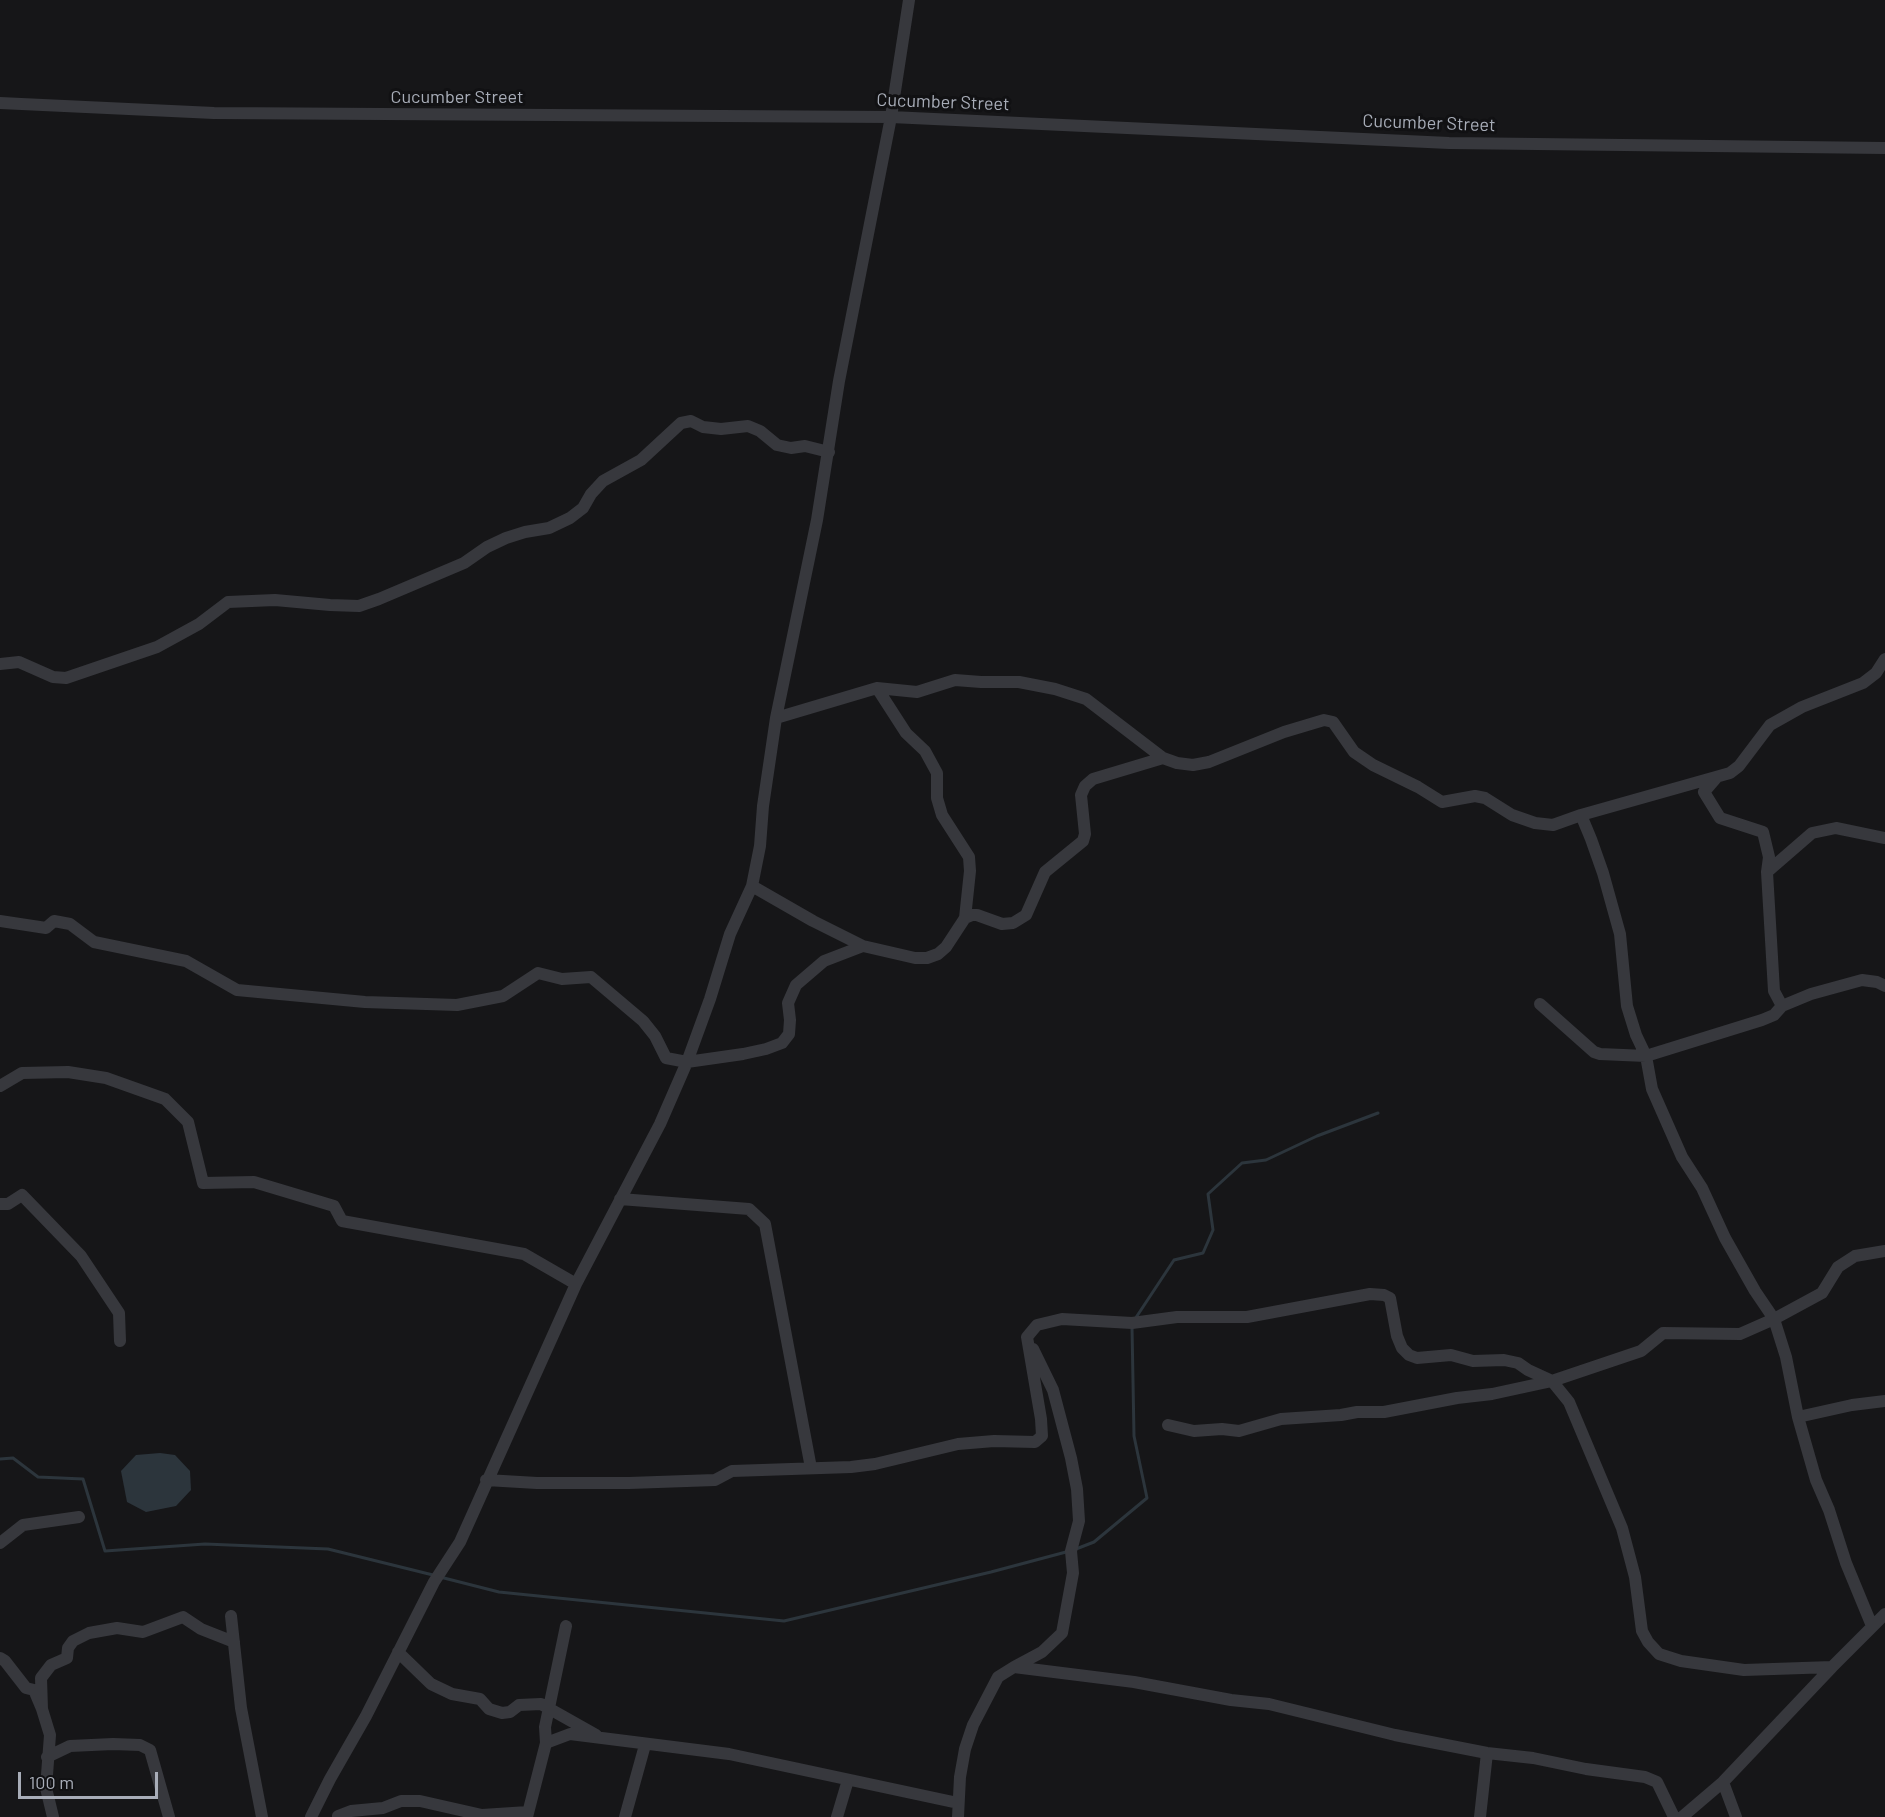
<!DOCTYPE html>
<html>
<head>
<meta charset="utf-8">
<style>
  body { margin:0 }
  #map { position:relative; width:1885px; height:1817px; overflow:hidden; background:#161618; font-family:Barlow,sans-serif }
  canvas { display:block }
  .scale { position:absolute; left:18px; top:1772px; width:140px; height:27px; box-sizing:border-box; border:3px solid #a8adb8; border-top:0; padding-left:8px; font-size:18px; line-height:21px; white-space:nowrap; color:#a8adb8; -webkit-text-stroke:4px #111113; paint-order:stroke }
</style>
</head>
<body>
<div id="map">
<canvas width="1885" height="1817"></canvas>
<div class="scale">100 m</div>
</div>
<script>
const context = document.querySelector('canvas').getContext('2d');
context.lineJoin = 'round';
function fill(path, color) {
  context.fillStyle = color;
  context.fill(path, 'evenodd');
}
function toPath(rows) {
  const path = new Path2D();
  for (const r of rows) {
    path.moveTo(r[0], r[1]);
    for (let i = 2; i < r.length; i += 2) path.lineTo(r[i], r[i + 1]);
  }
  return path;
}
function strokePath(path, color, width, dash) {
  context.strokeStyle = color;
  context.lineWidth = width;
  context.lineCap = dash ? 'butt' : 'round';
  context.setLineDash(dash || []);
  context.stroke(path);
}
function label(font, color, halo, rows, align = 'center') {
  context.font = font + ' Barlow,sans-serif';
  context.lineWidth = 6;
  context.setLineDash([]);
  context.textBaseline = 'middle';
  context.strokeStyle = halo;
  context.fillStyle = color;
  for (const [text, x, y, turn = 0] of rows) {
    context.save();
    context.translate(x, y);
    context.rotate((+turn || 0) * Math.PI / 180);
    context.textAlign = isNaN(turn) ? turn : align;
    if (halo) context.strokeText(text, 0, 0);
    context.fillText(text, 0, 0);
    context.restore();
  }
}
fill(toPath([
  [160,1453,175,1455,190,1471,191,1490,176,1506,146,1512,127,1502,121,1471,136,1455]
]), '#2c353c');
strokePath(toPath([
  [1135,1319,1174,1260,1203,1253,1213,1230,1208,1194,1242,1163,1266,1160,1317,1136,1378,1113],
  [0,1459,13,1458,38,1477,83,1479,105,1551,205,1544,328,1549,433,1575],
  [1076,1549,1094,1542,1147,1498,1134,1436,1132,1327],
  [440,1577,499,1592,784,1621,991,1572,1066,1552]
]), '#2c353c', 3);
strokePath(toPath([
  [0,103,214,113,891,117,1449,143,1885,148],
  [0,664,19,662,53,677,66,678,157,647,199,624,228,602,275,600,330,605,359,606,379,599,464,563,487,547,506,538,525,532,549,528,570,518,583,508,591,494,603,481,641,460,681,423,691,421,703,427,721,429,748,426,760,431,777,445,791,448,805,446,829,452],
  [877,688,906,733,925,751,937,773,937,798,942,815,969,857,970,871,965,918],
  [776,718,877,688,917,692,955,680,981,682,1019,682,1055,689,1086,699,1163,758,1177,763,1193,765,1209,762,1284,732,1324,720,1333,722,1354,752,1373,765,1418,787,1442,802,1475,796,1485,798,1512,815,1535,823,1553,825,1581,815,1730,773,1739,766,1770,725,1802,707,1863,683,1876,673,1885,659],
  [1716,778,1704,792,1720,818,1763,832,1769,857,1767,872],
  [1581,815,1591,839,1603,873,1620,934,1627,1006,1636,1035,1646,1056,1652,1089,1682,1157,1702,1188,1725,1238,1755,1291,1774,1319,1786,1357,1798,1417,1816,1480,1829,1510,1846,1563,1872,1626],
  [752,886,813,921,863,946,915,958,927,958,938,954,946,947,965,918,972,915,977,915,1002,924,1013,923,1026,915,1045,872,1083,841,1085,834,1081,795,1085,786,1093,779,1163,758],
  [0,921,46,928,54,921,70,924,94,942,186,961,237,990,365,1002,457,1005,503,996,538,973,562,979,591,977,643,1021,655,1036,666,1058,687,1062,743,1054,766,1049,782,1043,789,1034,790,1020,788,1003,796,985,824,961,863,946],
  [1540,1004,1594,1052,1600,1054,1646,1056,1762,1020,1774,1015,1782,1006,1811,994,1862,980,1877,982,1885,986],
  [1782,1006,1774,991,1767,872,1812,833,1836,828,1885,838],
  [0,1086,22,1073,68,1072,106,1078,165,1099,188,1122,203,1183,254,1182,334,1206,342,1221,524,1254,576,1284],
  [620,1199,749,1209,765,1224,811,1468],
  [0,1204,8,1204,22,1195,81,1256,119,1313,120,1341],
  [1798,1417,1852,1405,1885,1401],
  [1168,1425,1194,1431,1222,1429,1239,1431,1281,1419,1341,1415,1357,1412,1384,1412,1457,1398,1492,1394,1552,1381,1641,1351,1663,1333,1740,1334,1774,1319,1822,1293,1838,1267,1855,1256,1885,1251],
  [486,1480,537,1483,629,1483,715,1480,732,1471,851,1467,875,1464,958,1444,994,1441,1035,1442,1042,1436,1041,1419,1027,1337,1037,1325,1062,1319,1132,1323,1177,1317,1247,1317,1370,1294,1384,1295,1390,1298,1397,1336,1402,1348,1409,1355,1417,1358,1451,1355,1473,1361,1504,1360,1518,1363,1528,1370,1552,1381,1569,1402,1622,1528,1635,1577,1642,1631,1648,1642,1659,1654,1681,1661,1744,1670,1832,1667],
  [0,1543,23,1525,79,1517],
  [231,1616,241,1708,262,1817],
  [398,1652,431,1684,452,1694,480,1699,489,1709,502,1713,510,1712,519,1705,541,1704,596,1735],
  [0,1658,5,1661,26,1688,34,1690,42,1709,50,1735,46,1788,53,1817],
  [1014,1667,1042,1652,1062,1633,1073,1573,1071,1551,1079,1521,1077,1489,1071,1458,1053,1390,1033,1349],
  [42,1709,41,1678,51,1665,67,1658,68,1648,73,1641,89,1633,117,1628,143,1632,183,1617,201,1629,234,1642],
  [546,1743,545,1727,566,1626],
  [47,1757,70,1746,113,1744,140,1745,150,1750,169,1817],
  [1723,1782,1736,1817],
  [338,1816,351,1811,383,1808,401,1801,420,1801,482,1815,528,1812],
  [311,1817,330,1779,366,1716,434,1582,460,1542,576,1284,660,1124,687,1062,710,999,730,934,752,886,760,846,763,806,776,718,817,520,839,381,891,117,909,0],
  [527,1817,546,1743,570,1734,729,1754,958,1803],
  [625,1817,645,1745],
  [837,1817,848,1780],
  [958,1817,960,1777,965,1749,973,1725,998,1677,1014,1667,1134,1682,1231,1700,1269,1704,1395,1735,1487,1753,1533,1758,1586,1769,1645,1777,1657,1782,1674,1817],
  [1480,1817,1487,1753],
  [1682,1817,1723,1782,1832,1667,1885,1614]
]), '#37383d', 12);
label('18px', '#a8adb8', '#111113', [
  ["Cucumber Street",457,97],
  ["Cucumber Street",943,102,2],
  ["Cucumber Street",1429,123,2]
]);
</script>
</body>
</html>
